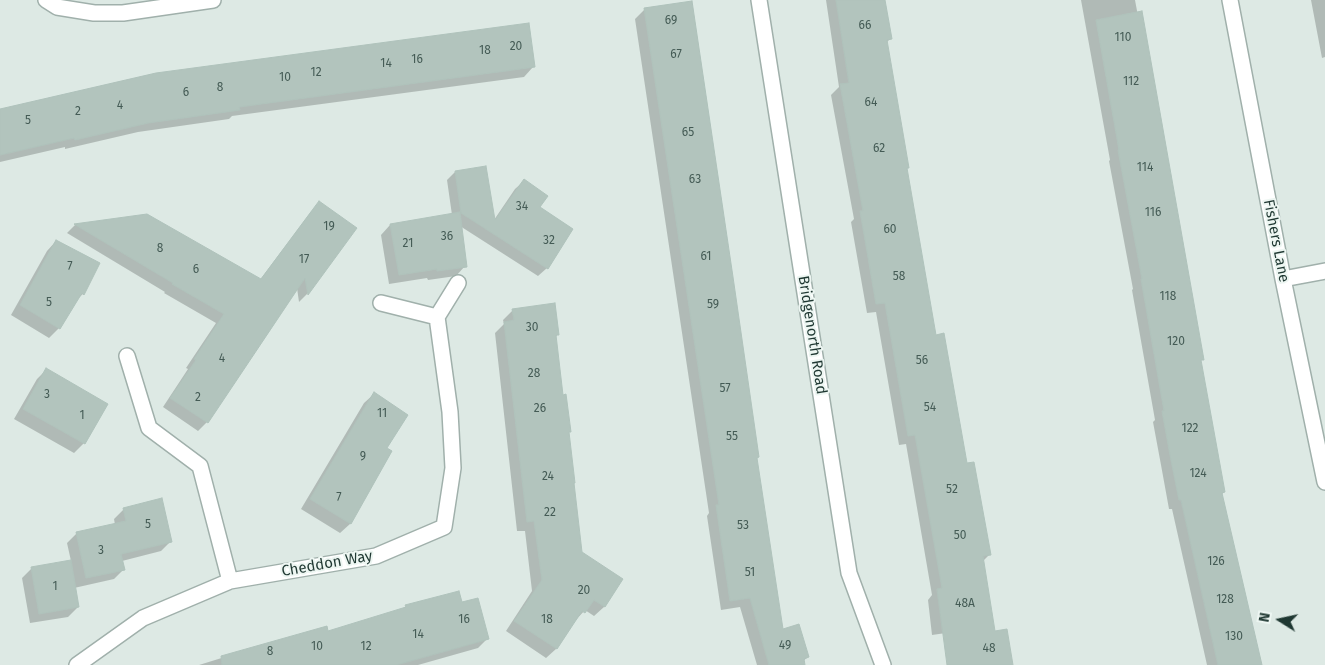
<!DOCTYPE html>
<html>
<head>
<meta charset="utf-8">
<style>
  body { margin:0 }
  #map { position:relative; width:1325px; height:665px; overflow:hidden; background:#dde9e4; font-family:"Fira Sans",sans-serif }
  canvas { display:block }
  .north { position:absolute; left:1255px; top:595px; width:50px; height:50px; -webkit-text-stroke:4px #edf6f2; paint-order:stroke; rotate:280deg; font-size:14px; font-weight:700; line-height:20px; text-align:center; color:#1f3832 }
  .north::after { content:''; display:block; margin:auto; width:18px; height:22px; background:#1f3832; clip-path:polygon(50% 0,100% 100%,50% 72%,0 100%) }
</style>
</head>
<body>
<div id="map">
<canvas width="1325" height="665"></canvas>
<div class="north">N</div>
</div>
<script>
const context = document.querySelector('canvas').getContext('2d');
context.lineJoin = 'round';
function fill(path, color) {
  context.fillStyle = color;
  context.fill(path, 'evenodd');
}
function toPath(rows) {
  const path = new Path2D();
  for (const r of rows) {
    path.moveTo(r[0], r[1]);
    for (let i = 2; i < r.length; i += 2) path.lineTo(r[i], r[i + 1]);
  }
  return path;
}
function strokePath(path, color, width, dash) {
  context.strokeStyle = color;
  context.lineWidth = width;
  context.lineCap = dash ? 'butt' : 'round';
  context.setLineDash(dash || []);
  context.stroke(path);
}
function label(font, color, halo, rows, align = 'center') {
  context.font = font + ' "Fira Sans",sans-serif';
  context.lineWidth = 4;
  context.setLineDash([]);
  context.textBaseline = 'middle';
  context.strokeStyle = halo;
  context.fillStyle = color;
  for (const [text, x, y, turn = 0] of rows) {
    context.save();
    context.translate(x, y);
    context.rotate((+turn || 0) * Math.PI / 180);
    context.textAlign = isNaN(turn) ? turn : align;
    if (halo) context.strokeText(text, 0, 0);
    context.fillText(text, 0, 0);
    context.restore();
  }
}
fill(toPath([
  [826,0,884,0,890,39,886,43,908,168,906,170,934,336,989,555,983,561,994,633,1012,665,959,665,953,632,932,635,928,600,932,595,906,444,899,445,876,312,867,313,851,222,854,219,831,95,839,87],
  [1081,0,1135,0,1202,359,1200,362,1224,492,1221,495,1260,665,1207,665,1172,509,1169,509,1161,465,1153,422,1155,420,1132,290,1133,289,1109,161,1110,160],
  [1311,0,1325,0,1325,57,1322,58],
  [645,9,758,457,756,459,782,630,808,657,803,661,804,665,757,665,740,607,721,610,707,516,709,513,635,19],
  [533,67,524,77,232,116,229,119,138,132,65,149,65,147,0,162,0,111],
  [455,172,494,220,515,189,524,181,538,208,547,268,538,276,460,226,465,266,456,276,428,280,427,278,389,284,381,235,390,225,452,215,447,180],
  [319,203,355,229,307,294,299,302,297,288,207,422,198,431,163,407,188,369,186,368,216,323,164,293,165,292,67,233,75,225,146,215,260,280,311,212],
  [56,241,98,263,83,294,75,301,59,328,49,338,11,315,47,251],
  [513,310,558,334,555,338,562,396,569,432,568,433,581,553,621,580,604,607,594,616,585,610,574,622,556,649,546,658,506,631,532,591,525,531,517,531,495,333,504,324,503,320],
  [46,370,106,405,84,443,74,453,14,419,37,379],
  [374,394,385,448,390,451,350,524,340,533,301,509,364,403],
  [124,509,171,541,161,551,122,561,123,570,114,579,74,588,78,607,68,617,30,623,22,578,32,568,71,561,67,543,77,533,115,525,114,519],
  [462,604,488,638,478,648,418,665,199,665,257,647,327,633,403,609,406,606]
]), '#0003');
const building = toPath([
  [836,0,885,0,892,39,887,40,909,168,907,168,936,335,944,333,967,463,974,462,991,555,983,556,995,631,1007,629,1013,665,947,665,937,589,942,588,915,435,908,436,885,303,876,304,860,211,863,211,840,84,849,83,836,0],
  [692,1,733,277,759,457,757,458,783,629,799,624,809,657,804,659,805,665,769,665,750,598,730,601,716,505,719,505,644,8,692,1],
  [1142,11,1204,360,1201,360,1225,492,1222,493,1262,665,1218,665,1181,500,1179,500,1170,455,1162,411,1164,411,1141,279,1142,279,1118,150,1119,150,1096,20,1142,11],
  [529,23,535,67,239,107,240,110,148,123,75,140,74,138,0,155,0,109,156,73,529,23],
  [486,166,495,220,524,179,548,196,540,207,573,229,548,269,461,213,455,171,486,166],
  [319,201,357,228,308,295,305,278,208,423,170,398,196,360,194,359,224,314,172,284,173,283,74,224,147,214,261,279,319,201],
  [460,212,467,267,437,271,437,269,399,275,390,224,460,212],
  [56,240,100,263,84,295,82,293,60,329,20,305,56,240],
  [555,303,559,335,556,335,563,395,566,394,571,432,569,432,575,483,574,483,582,552,623,579,605,607,594,600,585,613,582,611,557,649,514,621,542,580,534,521,527,522,504,322,514,320,512,309,555,303],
  [46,368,108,404,85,444,23,409,46,368],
  [374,392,408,415,387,448,392,451,351,524,310,499,374,392],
  [162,498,172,542,121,554,125,570,86,578,76,532,126,521,123,508,162,498],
  [71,560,79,607,39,614,31,567,71,560],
  [459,591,462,602,478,598,489,639,396,665,222,665,221,656,327,626,328,631,406,607,405,605,459,591]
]);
fill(building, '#b2c4bd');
strokePath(building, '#afc2bb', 1);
const minor = toPath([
  [46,0,57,7,94,13,123,13,213,0],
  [759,0,849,573,883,665],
  [1230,0,1283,279,1325,482],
  [1283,279,1325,271],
  [381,303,437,317,458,283],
  [127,356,149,428,200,466,230,581],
  [77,665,143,618,230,581,376,556,444,527,453,468,450,412,437,317]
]);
strokePath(minor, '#a0b0ab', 18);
strokePath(minor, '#fff', 15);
label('12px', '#445b55', null, [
  ["69",671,21],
  ["66",865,26],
  ["110",1123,38],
  ["20",516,47],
  ["18",485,51],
  ["67",676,55],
  ["16",417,60],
  ["14",386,64],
  ["12",316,73],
  ["10",285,78],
  ["112",1131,82],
  ["8",220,88],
  ["6",186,93],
  ["64",871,103],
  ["4",120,106],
  ["2",78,112],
  ["5",28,121],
  ["65",688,133],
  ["62",879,149],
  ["114",1145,168],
  ["63",695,180],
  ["34",522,207],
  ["116",1153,213],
  ["19",329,227],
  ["60",890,230],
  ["36",447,237],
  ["32",549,241],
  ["21",408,244],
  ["8",160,249],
  ["61",706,257],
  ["17",304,260],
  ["7",70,267],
  ["6",196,270],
  ["58",899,277],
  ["118",1168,297],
  ["5",49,303],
  ["59",713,305],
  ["30",532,328],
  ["120",1176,342],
  ["4",222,359],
  ["56",922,361],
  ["28",534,374],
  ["57",725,389],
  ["3",47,395],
  ["2",198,398],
  ["54",930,408],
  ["26",540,409],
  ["11",382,414],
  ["1",82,416],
  ["122",1190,429],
  ["55",732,437],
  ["9",363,457],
  ["124",1198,474],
  ["24",548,477],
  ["52",952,490],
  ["7",339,498],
  ["22",550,513],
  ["5",148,525],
  ["53",743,526],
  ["50",960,536],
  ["3",101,551],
  ["126",1216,562],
  ["51",750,573],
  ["1",55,587],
  ["20",584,591],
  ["128",1225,600],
  ["48A",965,604],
  ["16",464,620],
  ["18",547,620],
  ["14",418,635],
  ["130",1234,637],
  ["49",785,646],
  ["10",317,647],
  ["12",366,647],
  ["48",989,649],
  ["8",270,652]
]);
label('15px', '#1f3832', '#edf6f2', [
  ["Fishers Lane",1276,241,79],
  ["Bridgenorth Road",812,335,81],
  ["Cheddon Way",327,564,-10]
]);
</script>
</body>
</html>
